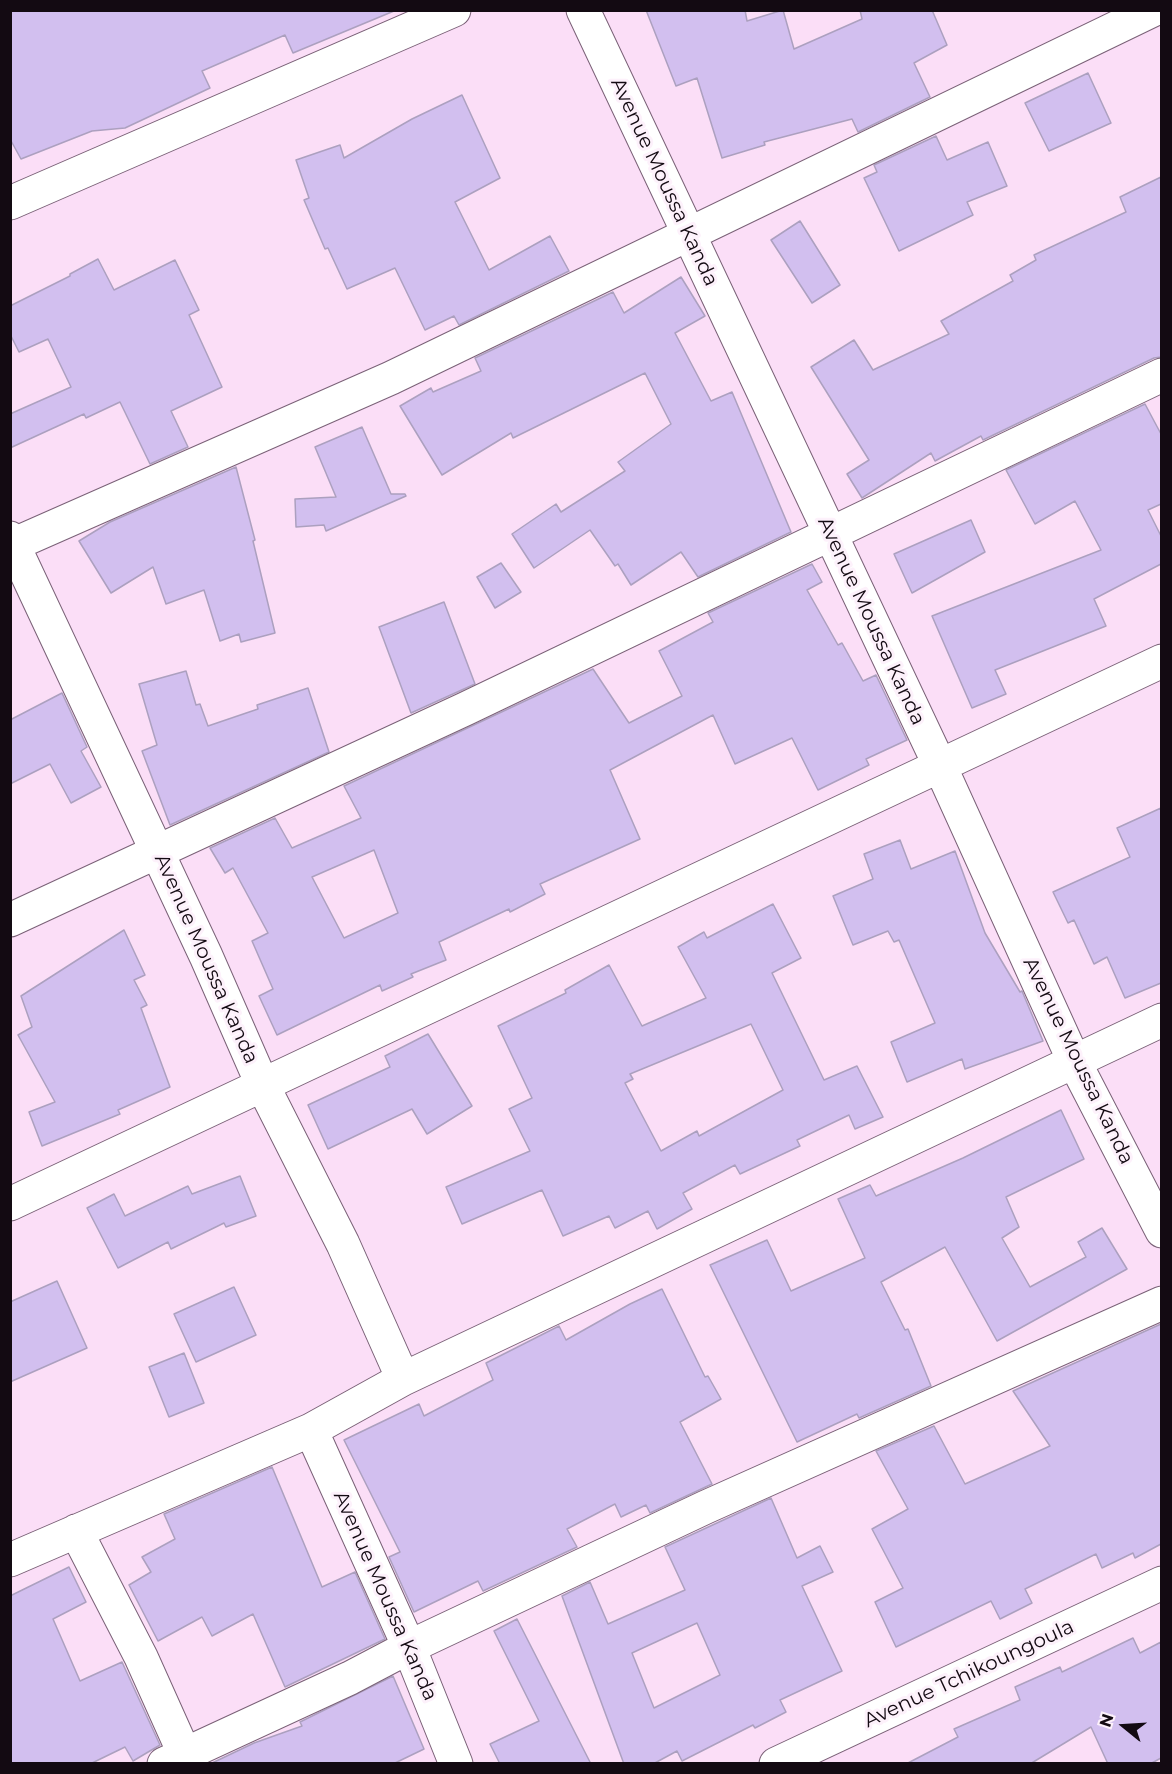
<!DOCTYPE html>
<html>
<head>
<meta charset="utf-8">
<style>
  body { margin:0 }
  #map { position:relative; width:1172px; height:1774px; overflow:hidden; background:#fbdef7; font-family:Montserrat,sans-serif }
  canvas { display:block }
  .frame { position:absolute; inset:0; border:12px solid #130a12; pointer-events:none }
  .north { position:absolute; left:1094px; top:1696px; width:60px; height:60px; -webkit-text-stroke:4px #fdf1fb; paint-order:stroke; rotate:288deg; font-size:16px; font-weight:700; line-height:24px; text-align:center; color:#130a12 }
  .north::after { content:''; display:block; margin:auto; width:21px; height:27px; background:#130a12; clip-path:polygon(50% 0,100% 100%,50% 72%,0 100%) }
</style>
</head>
<body>
<div id="map">
<canvas width="1172" height="1774"></canvas>
<div class="frame"></div>
<div class="north">N</div>
</div>
<script>
const context = document.querySelector('canvas').getContext('2d');
context.lineJoin = 'round';
function fill(path, color) {
  context.fillStyle = color;
  context.fill(path, 'evenodd');
}
function toPath(rows) {
  const path = new Path2D();
  for (const r of rows) {
    path.moveTo(r[0], r[1]);
    for (let i = 2; i < r.length; i += 2) path.lineTo(r[i], r[i + 1]);
  }
  return path;
}
function strokePath(path, color, width, dash) {
  context.strokeStyle = color;
  context.lineWidth = width;
  context.lineCap = dash ? 'butt' : 'round';
  context.setLineDash(dash || []);
  context.stroke(path);
}
function label(font, color, halo, rows, align = 'center') {
  context.font = font + ' Montserrat,sans-serif';
  context.lineWidth = 6;
  context.setLineDash([]);
  context.textBaseline = 'middle';
  context.strokeStyle = halo;
  context.fillStyle = color;
  for (const [text, x, y, turn = 0] of rows) {
    context.save();
    context.translate(x, y);
    context.rotate((+turn || 0) * Math.PI / 180);
    context.textAlign = isNaN(turn) ? turn : align;
    if (halo) context.strokeText(text, 0, 0);
    context.fillText(text, 0, 0);
    context.restore();
  }
}
const building = toPath([
  [10,10,394,10,394,11,293,53,285,35,202,71,210,88,125,128,92,131,21,159,10,139,10,10],
  [646,10,745,10,747,21,783,10,794,49,862,19,860,10,932,10,947,45,914,63,930,97,858,132,852,119,764,142,765,145,722,158,697,78,676,86,646,10],
  [1088,73,1111,123,1049,151,1025,103,1088,73],
  [462,95,500,178,455,202,489,270,550,236,569,271,459,325,454,316,425,330,395,268,347,289,328,248,325,249,304,200,309,198,296,160,340,145,344,158,412,119,462,95],
  [936,136,947,160,988,142,1007,186,967,202,973,215,899,251,864,178,877,172,874,165,936,136],
  [1161,177,1161,357,1154,358,983,440,981,436,935,461,931,453,862,498,847,474,869,460,811,367,854,340,873,370,949,334,941,321,1013,281,1010,275,1036,260,1034,255,1126,212,1120,197,1161,177],
  [800,221,840,285,812,303,771,240,800,221],
  [98,259,114,290,175,260,199,310,189,315,222,387,171,411,188,447,150,464,120,402,86,418,84,414,10,448,10,414,71,387,48,339,19,352,10,334,10,306,70,276,70,274,98,259],
  [681,277,705,316,675,333,711,401,732,392,791,532,698,577,681,552,631,585,618,564,615,566,590,530,534,568,512,534,556,504,561,512,625,471,618,462,671,424,645,373,513,438,511,433,442,475,400,406,431,388,433,392,481,371,475,358,613,292,624,313,681,277],
  [1145,404,1161,434,1161,504,1148,510,1161,536,1161,564,1094,599,1106,626,995,670,1006,694,972,708,932,616,1101,550,1075,501,1035,524,1006,470,1145,404],
  [362,427,391,494,405,494,406,496,326,531,324,525,296,527,295,499,336,497,315,447,362,427],
  [236,467,255,540,253,541,275,633,241,642,239,634,220,641,204,590,166,604,153,567,111,593,79,541,110,522,236,467],
  [971,520,985,552,912,593,894,554,971,520],
  [501,563,521,592,495,608,477,577,501,563],
  [812,564,822,582,807,590,838,645,842,643,863,681,876,675,907,740,866,759,869,765,818,790,792,738,735,764,713,715,610,770,640,839,540,884,545,894,510,912,509,909,439,942,446,960,411,974,413,977,382,991,380,985,277,1035,259,996,273,989,252,941,268,933,233,868,225,873,210,848,275,818,292,848,361,818,344,786,593,669,629,723,682,696,659,651,713,622,708,613,812,564],
  [374,850,398,913,344,938,312,877,374,850],
  [444,602,475,684,411,713,379,627,444,602],
  [186,671,196,705,200,704,208,726,258,709,257,705,308,688,329,752,170,825,142,751,157,745,139,684,186,671],
  [62,693,87,747,81,751,101,787,71,803,50,764,10,784,10,720,62,693],
  [1161,808,1161,983,1125,998,1107,957,1094,964,1074,920,1068,923,1053,892,1130,857,1117,828,1161,808],
  [900,840,911,869,955,851,985,933,1020,992,1022,991,1043,1041,965,1069,962,1059,907,1082,891,1042,935,1023,899,940,894,942,888,931,853,945,833,896,873,879,864,854,900,840],
  [773,904,801,958,772,973,824,1080,857,1066,883,1117,855,1129,849,1115,797,1140,800,1146,740,1174,735,1165,683,1193,692,1209,657,1229,648,1211,615,1228,609,1216,563,1236,542,1190,462,1224,446,1187,530,1151,509,1109,532,1098,498,1026,566,993,565,990,609,965,642,1026,706,998,678,947,704,932,707,938,773,904],
  [751,1024,783,1090,699,1136,697,1131,661,1151,625,1083,633,1079,630,1074,751,1024],
  [124,930,145,975,134,980,147,1005,141,1008,170,1087,118,1110,120,1114,42,1146,29,1112,55,1102,18,1035,32,1027,21,996,124,930],
  [428,1034,472,1106,427,1134,412,1109,328,1149,308,1105,390,1067,385,1056,428,1034],
  [1061,1110,1084,1159,1006,1197,1019,1227,1002,1238,1030,1287,1086,1257,1078,1242,1102,1228,1127,1269,997,1341,945,1247,881,1282,905,1330,908,1329,931,1386,859,1418,857,1414,797,1442,710,1265,767,1240,791,1291,865,1258,838,1199,870,1185,876,1196,963,1158,1061,1110],
  [240,1176,256,1216,226,1227,224,1223,171,1249,168,1242,118,1268,87,1208,114,1194,125,1216,188,1186,192,1194,240,1176],
  [57,1281,87,1348,10,1382,10,1302,57,1281],
  [234,1287,256,1335,196,1362,174,1314,234,1287],
  [662,1289,705,1377,708,1376,721,1399,680,1422,712,1484,650,1513,646,1505,621,1517,615,1504,567,1529,577,1547,483,1591,478,1581,414,1612,389,1557,400,1552,344,1440,419,1404,424,1416,493,1380,486,1363,559,1326,566,1340,630,1304,662,1289],
  [1161,1324,1161,1544,1135,1558,1133,1553,1102,1568,1096,1554,1025,1589,1032,1603,1000,1619,991,1601,896,1647,875,1602,903,1588,872,1529,908,1509,876,1451,934,1426,965,1484,1050,1446,1013,1391,1161,1324],
  [184,1353,204,1403,169,1417,149,1367,184,1353],
  [272,1467,322,1587,355,1572,385,1639,285,1687,253,1614,212,1636,202,1617,158,1641,129,1585,151,1572,142,1557,175,1539,164,1514,272,1467],
  [771,1498,797,1558,820,1546,833,1572,802,1586,842,1671,780,1700,786,1712,755,1728,753,1725,682,1761,677,1751,653,1764,624,1764,562,1596,590,1582,608,1624,685,1590,665,1547,771,1498],
  [697,1623,720,1675,654,1708,632,1653,697,1623],
  [69,1567,86,1602,53,1619,80,1681,122,1662,160,1745,133,1761,125,1747,90,1764,10,1764,10,1596,69,1567],
  [517,1619,591,1764,500,1764,490,1744,539,1721,494,1631,517,1619],
  [1133,1638,1140,1653,1161,1642,1161,1758,1150,1764,1108,1764,1091,1727,1030,1764,906,1764,958,1737,954,1729,1020,1700,1015,1687,1060,1667,1062,1672,1133,1638],
  [393,1676,424,1749,393,1764,210,1764,254,1743,302,1726,300,1722,393,1676]
]);
fill(building, '#d2bfef');
strokePath(building, '#aca0bf', 1.5);
const minor = toPath([
  [583,10,940,766,1074,1061,1162,1231],
  [10,203,454,10],
  [10,538,206,956,262,1084,343,1244,403,1379],
  [10,546,391,378,1153,10],
  [10,920,465,709,1162,375],
  [10,1204,1162,661],
  [311,1430,409,1647,456,1764],
  [76,1531,141,1657,189,1764],
  [10,1560,311,1430,403,1379,1162,1020],
  [164,1764,350,1678,409,1647,706,1507,1162,1303]
]);
const tertiary = toPath([
  [776,1764,1162,1583]
]);
strokePath(minor, '#7a6177', 35);
strokePath(tertiary, '#7a6177', 35);
strokePath(minor, '#fff', 33);
strokePath(tertiary, '#fff', 33);
label('20px', '#130a12', '#fdf1fb', [
  ["Avenue Moussa Kanda",664,182,65],
  ["Avenue Moussa Kanda",871,621,65],
  ["Avenue Moussa Kanda",206,959,66],
  ["Avenue Moussa Kanda",1078,1061,64],
  ["Avenue Moussa Kanda",385,1596,66],
  ["Avenue Tchikoungoula",969,1674,-25]
]);
</script>
</body>
</html>
